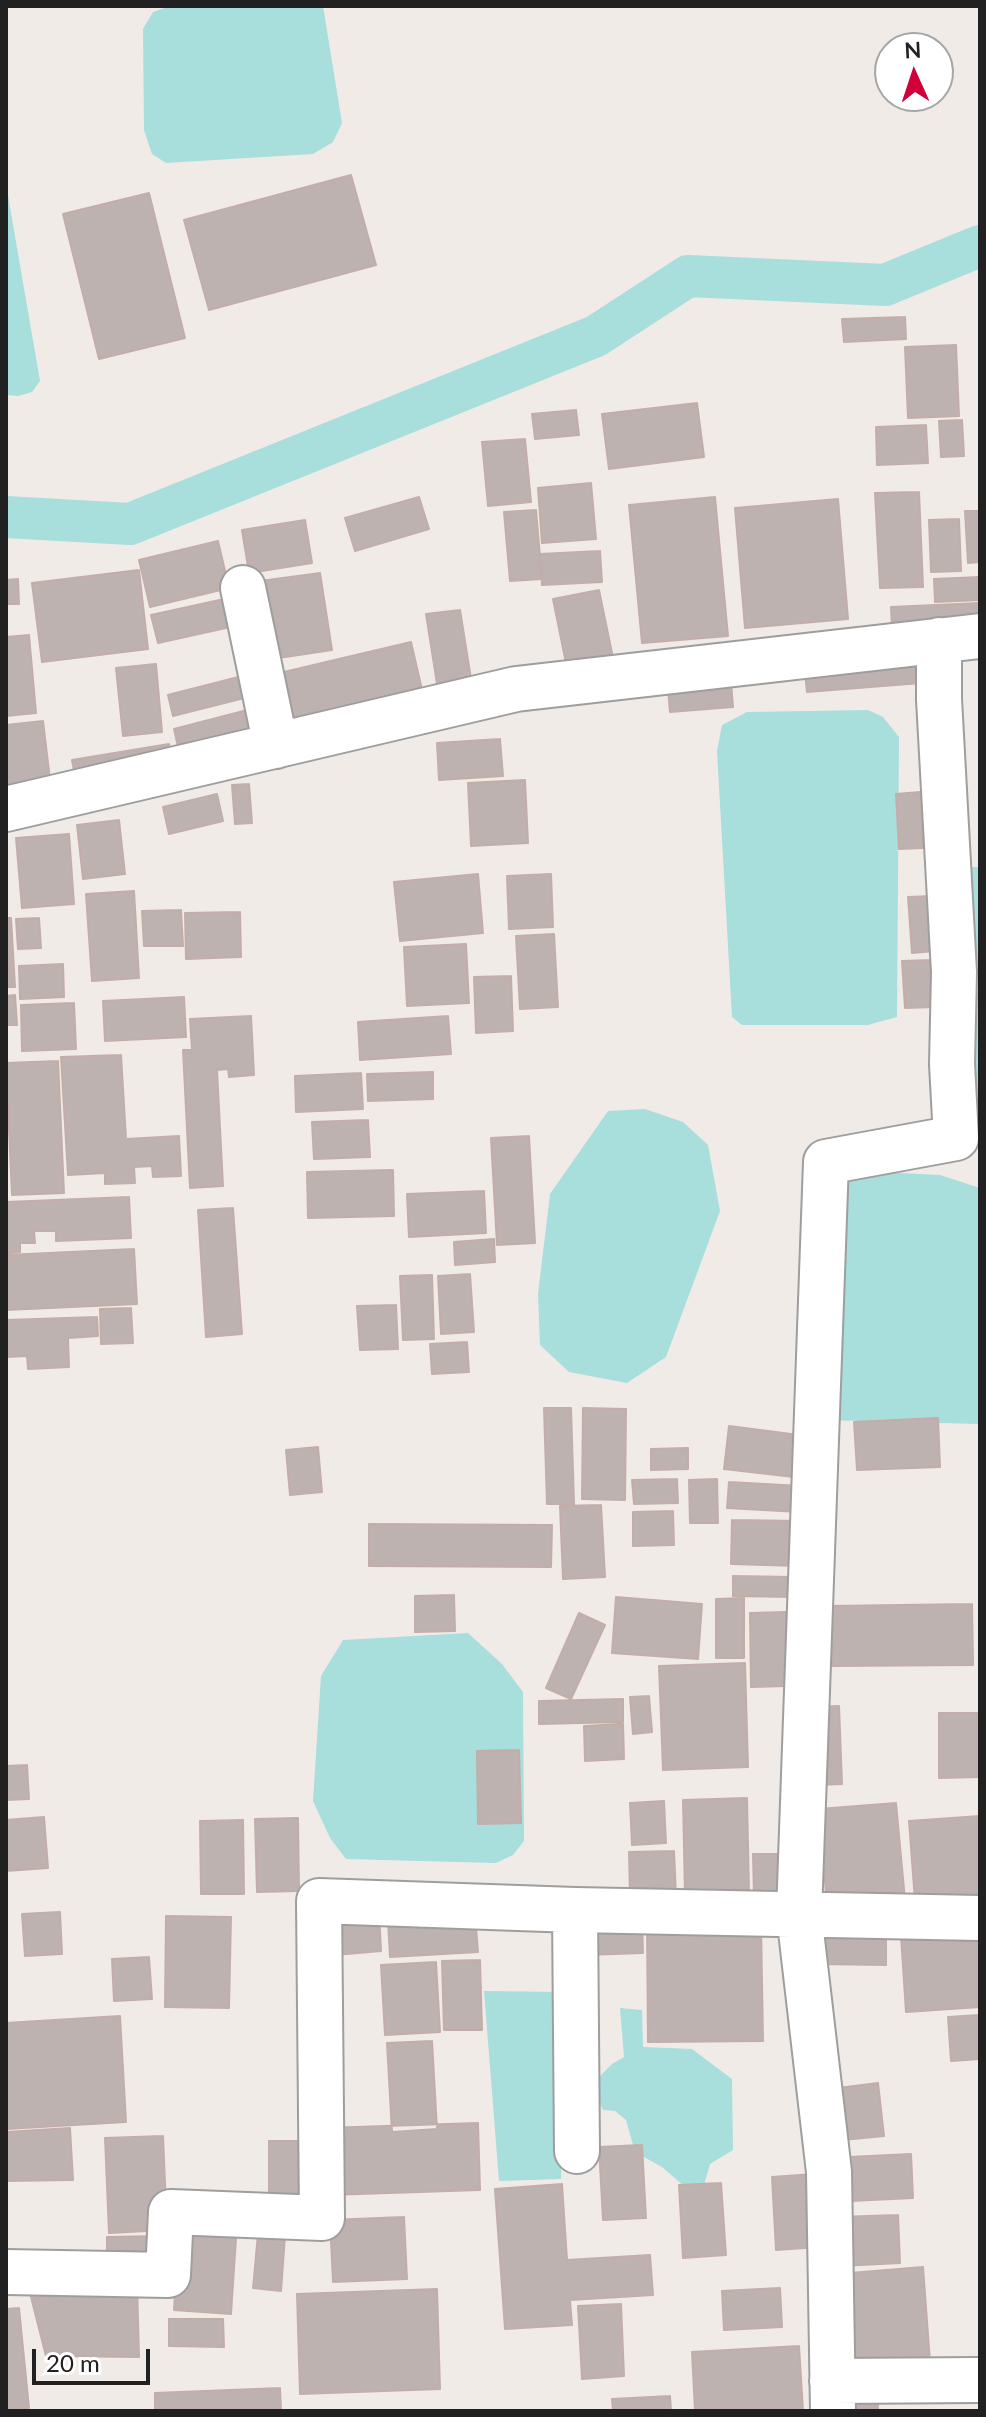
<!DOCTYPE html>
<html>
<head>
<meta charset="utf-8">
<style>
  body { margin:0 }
  #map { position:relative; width:986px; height:2417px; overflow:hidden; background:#f1ebe7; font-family:Lato,sans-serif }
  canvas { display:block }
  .frame { position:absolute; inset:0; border:8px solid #212121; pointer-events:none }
  .north { position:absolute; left:874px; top:32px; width:80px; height:80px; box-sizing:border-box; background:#fff; border:2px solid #a6a6a6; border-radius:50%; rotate:357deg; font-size:22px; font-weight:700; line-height:32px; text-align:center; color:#212121 }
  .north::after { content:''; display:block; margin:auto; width:28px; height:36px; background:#d1003b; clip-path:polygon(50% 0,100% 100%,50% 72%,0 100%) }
  .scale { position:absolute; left:32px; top:2349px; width:118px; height:36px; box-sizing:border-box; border:4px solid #212121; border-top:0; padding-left:10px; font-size:24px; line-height:28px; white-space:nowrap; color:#212121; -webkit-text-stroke:6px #fff; paint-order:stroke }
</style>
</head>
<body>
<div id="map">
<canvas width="986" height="2417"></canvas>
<div class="frame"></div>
<div class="north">N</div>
<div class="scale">20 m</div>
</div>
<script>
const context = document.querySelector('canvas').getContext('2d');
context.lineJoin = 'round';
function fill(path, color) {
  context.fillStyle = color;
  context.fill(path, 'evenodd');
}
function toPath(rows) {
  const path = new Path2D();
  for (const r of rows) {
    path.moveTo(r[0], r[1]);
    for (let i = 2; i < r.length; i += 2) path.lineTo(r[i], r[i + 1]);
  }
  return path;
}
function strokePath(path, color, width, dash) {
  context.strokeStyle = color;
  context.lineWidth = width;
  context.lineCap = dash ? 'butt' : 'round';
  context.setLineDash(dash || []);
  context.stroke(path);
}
fill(toPath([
  [170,6,323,6,342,123,333,142,313,154,166,163,152,154,144,130,143,29,153,12],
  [6,184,40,381,32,392,18,396,6,395],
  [868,710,883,717,899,737,897,1017,868,1025,742,1025,732,1017,717,751,722,725,747,712],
  [968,867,980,867,980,966,973,963],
  [974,992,980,992,980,1139,973,1121],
  [645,1109,683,1122,708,1145,720,1211,666,1357,627,1383,569,1372,540,1345,538,1294,550,1194,608,1111],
  [880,1172,940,1175,980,1188,980,1424,824,1420,835,1185],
  [468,1633,502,1664,523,1692,524,1841,513,1855,496,1863,346,1859,330,1838,313,1801,321,1676,343,1640],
  [484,1991,565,1992,561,2179,499,2181],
  [620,2008,642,2010,643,2047,692,2049,732,2079,733,2150,710,2164,703,2188,685,2187,662,2167,635,2152,626,2120,615,2111,603,2110,598,2099,600,2076,612,2064,624,2057]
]), '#a8dedb');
strokePath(toPath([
  [6,517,130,524,596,336,688,276,885,285,980,246]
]), '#a8dedb', 42);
const building = toPath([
  [351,175,376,265,209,310,184,220,351,175],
  [149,193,185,338,99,359,63,214,149,193],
  [905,317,906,339,844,342,842,319,905,317],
  [956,345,959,416,908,418,905,347,956,345],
  [697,403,704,457,609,469,602,414,697,403],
  [576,410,579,435,535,439,532,414,576,410],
  [962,420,964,456,941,457,939,421,962,420],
  [926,425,928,463,877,465,876,427,926,425],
  [525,439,531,502,488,506,482,442,525,439],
  [591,483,596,539,542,543,538,488,591,483],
  [919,492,923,587,880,588,875,493,919,492],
  [419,497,429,529,355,551,345,518,419,497],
  [715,497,728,636,642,643,629,505,715,497],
  [838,499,848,619,745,628,735,508,838,499],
  [536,510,542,579,510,581,504,512,536,510],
  [965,511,980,511,980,562,968,563,965,511],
  [959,519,961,571,931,572,929,520,959,519],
  [305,520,312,563,249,573,242,530,305,520],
  [218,541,229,588,150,607,139,560,218,541],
  [600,551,602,582,542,585,540,554,600,551],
  [139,570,148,649,42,662,32,583,139,570],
  [320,573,332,650,265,660,253,582,320,573],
  [980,577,980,600,935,602,934,579,980,577],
  [18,579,19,604,6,604,6,580,18,579],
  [599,590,613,658,567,668,553,599,599,590],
  [238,596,244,624,158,643,151,615,238,596],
  [980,603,980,624,892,628,891,607,980,603],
  [460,610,472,685,438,690,426,614,460,610],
  [29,635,36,713,6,716,6,637,29,635],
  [411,642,423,694,279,727,267,676,411,642],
  [919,663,921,683,807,692,805,672,919,663],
  [156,664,162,732,123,736,116,668,156,664],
  [250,674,256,695,173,716,168,695,250,674],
  [731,683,733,707,670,712,668,689,731,683],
  [259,707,268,738,181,760,174,729,259,707],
  [43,721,51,788,6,793,6,725,43,721],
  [500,739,503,776,439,780,437,743,500,739],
  [169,744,173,765,76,781,72,760,169,744],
  [525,780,528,843,471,846,468,783,525,780],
  [249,784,252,823,235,824,232,785,249,784],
  [920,792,923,848,899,849,896,794,920,792],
  [217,794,223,821,169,834,163,807,217,794],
  [119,820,125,874,83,879,77,825,119,820],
  [69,834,74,904,22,908,16,838,69,834],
  [478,874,483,933,400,941,394,882,478,874],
  [551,874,553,927,509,929,507,876,551,874],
  [134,891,139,978,92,981,86,894,134,891],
  [932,896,935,951,912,953,908,897,932,896],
  [181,910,183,946,144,946,142,911,181,910],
  [240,912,241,957,186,959,185,913,240,912],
  [6,918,11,918,15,987,6,987,6,918],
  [39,918,41,948,18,949,16,919,39,918],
  [554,934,558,1007,520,1009,516,936,554,934],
  [466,944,469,1003,407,1006,404,947,466,944],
  [932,960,935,1007,905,1008,902,961,932,960],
  [63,964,64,997,20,999,19,966,63,964],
  [511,976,513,1031,476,1033,474,977,511,976],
  [15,995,17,1025,6,1025,6,996,15,995],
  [184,997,186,1037,105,1041,103,1001,184,997],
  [74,1003,76,1049,22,1051,21,1005,74,1003],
  [251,1016,254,1075,229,1077,228,1069,217,1070,223,1186,190,1188,183,1050,192,1050,190,1019,251,1016],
  [448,1016,451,1054,360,1060,358,1022,448,1016],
  [121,1055,126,1139,179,1136,181,1176,153,1177,152,1166,134,1167,135,1183,105,1184,105,1173,68,1175,61,1057,121,1055],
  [58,1061,64,1193,12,1195,6,1063,58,1061],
  [433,1072,433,1099,368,1101,367,1074,433,1072],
  [361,1073,363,1109,296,1112,295,1076,361,1073],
  [368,1120,370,1157,314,1159,312,1122,368,1120],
  [529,1136,535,1243,497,1245,491,1138,529,1136],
  [393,1170,394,1216,308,1218,307,1172,393,1170],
  [484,1191,486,1233,409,1237,407,1194,484,1191],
  [129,1197,131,1238,56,1241,56,1231,34,1231,35,1243,20,1243,20,1252,6,1253,6,1202,129,1197],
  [233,1208,242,1334,206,1337,198,1210,233,1208],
  [494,1239,495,1262,455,1265,454,1242,494,1239],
  [134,1249,137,1304,6,1310,6,1255,134,1249],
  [470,1274,474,1332,441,1334,438,1276,470,1274],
  [432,1275,434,1339,403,1340,400,1276,432,1275],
  [396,1305,398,1349,360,1350,357,1306,396,1305],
  [131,1308,133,1343,101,1344,100,1309,131,1308],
  [97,1317,98,1336,68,1338,69,1367,28,1369,27,1356,6,1357,6,1320,97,1317],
  [467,1342,469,1372,432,1374,430,1344,467,1342],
  [544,1408,571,1408,574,1504,547,1504,544,1408],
  [583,1408,626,1409,625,1500,582,1499,583,1408],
  [938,1418,940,1467,857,1470,854,1422,938,1418],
  [729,1426,799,1435,794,1477,724,1469,729,1426],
  [318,1447,322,1492,290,1495,286,1450,318,1447],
  [688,1448,688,1469,651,1470,651,1449,688,1448],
  [677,1479,678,1503,634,1504,632,1480,677,1479],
  [717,1479,718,1523,690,1523,689,1480,717,1479],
  [729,1482,801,1486,799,1512,727,1508,729,1482],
  [601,1505,605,1577,563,1579,560,1506,601,1505],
  [673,1511,674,1545,633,1546,633,1512,673,1511],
  [732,1520,800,1521,799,1566,731,1564,732,1520],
  [369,1524,552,1525,551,1567,369,1566,369,1524],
  [733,1576,793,1577,793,1597,733,1596,733,1576],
  [454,1595,455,1631,415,1632,415,1596,454,1595],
  [616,1597,702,1604,698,1659,612,1653,616,1597],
  [744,1598,744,1658,716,1658,716,1599,744,1598],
  [972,1604,973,1665,829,1666,828,1606,972,1604],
  [786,1612,787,1686,751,1687,750,1613,786,1612],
  [579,1613,605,1625,571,1699,546,1688,579,1613],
  [745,1663,748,1767,663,1770,659,1666,745,1663],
  [649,1696,652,1732,633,1734,630,1697,649,1696],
  [623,1699,623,1722,539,1724,539,1701,623,1699],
  [839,1706,842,1784,817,1785,814,1707,839,1706],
  [939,1713,980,1713,980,1777,939,1778,939,1713],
  [623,1724,624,1759,585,1761,584,1726,623,1724],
  [519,1750,521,1823,478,1824,477,1751,519,1750],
  [27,1765,29,1799,6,1800,6,1766,27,1765],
  [747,1798,749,1894,685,1895,683,1800,747,1798],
  [664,1801,666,1843,632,1845,630,1803,664,1801],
  [896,1803,905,1900,827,1906,819,1809,896,1803],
  [980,1816,980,1897,915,1901,909,1821,980,1816],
  [44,1817,48,1868,6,1871,6,1820,44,1817],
  [298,1818,299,1891,257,1892,255,1819,298,1818],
  [243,1820,244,1894,201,1894,200,1821,243,1820],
  [674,1851,676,1897,630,1898,629,1852,674,1851],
  [753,1854,786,1854,787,1896,754,1897,753,1854],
  [60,1912,62,1954,25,1956,22,1914,60,1912],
  [379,1913,381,1951,335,1955,332,1917,379,1913],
  [475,1915,478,1952,390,1957,388,1920,475,1915],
  [166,1916,231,1917,229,2008,165,2007,166,1916],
  [642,1921,643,1953,585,1955,583,1922,642,1921],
  [761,1924,763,2041,648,2042,647,1926,761,1924],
  [816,1928,886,1929,886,1965,815,1964,816,1928],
  [980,1930,980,2007,906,2012,901,1936,980,1930],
  [149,1957,152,1999,114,2001,112,1959,149,1957],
  [480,1960,482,2030,444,2030,442,1961,480,1960],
  [436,1962,440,2032,385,2035,381,1965,436,1962],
  [980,2015,980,2059,951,2061,948,2017,980,2015],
  [120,2016,126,2122,6,2129,6,2023,120,2016],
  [432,2041,437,2129,392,2132,387,2043,432,2041],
  [878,2083,884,2136,843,2140,838,2088,878,2083],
  [478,2123,480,2190,328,2195,325,2128,478,2123],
  [70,2128,73,2180,6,2181,6,2132,70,2128],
  [163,2136,167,2230,109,2233,105,2138,163,2136],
  [269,2141,315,2141,315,2210,269,2210,269,2141],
  [642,2145,646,2218,603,2220,599,2147,642,2145],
  [911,2154,913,2198,851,2201,849,2157,911,2154],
  [814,2174,819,2247,776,2250,772,2177,814,2174],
  [721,2183,726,2255,683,2258,679,2185,721,2183],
  [562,2184,567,2260,650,2255,653,2295,570,2300,572,2325,505,2329,495,2189,562,2184],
  [898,2215,900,2263,841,2266,839,2217,898,2215],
  [404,2217,407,2279,333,2282,330,2220,404,2217],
  [180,2219,237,2223,231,2314,174,2310,180,2219],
  [258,2234,285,2236,281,2291,253,2288,258,2234],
  [162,2236,162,2265,107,2264,107,2237,162,2236],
  [923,2267,930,2362,845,2368,838,2274,923,2267],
  [137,2283,139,2357,46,2356,28,2285,137,2283],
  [780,2288,782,2327,724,2330,722,2291,780,2288],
  [437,2289,440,2389,300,2394,297,2294,437,2289],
  [621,2304,624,2376,582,2379,578,2306,621,2304],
  [19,2308,29,2408,6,2410,6,2309,19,2308],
  [169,2319,223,2319,224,2347,169,2346,169,2319],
  [799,2346,803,2411,695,2411,692,2352,799,2346],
  [877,2384,878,2411,851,2411,850,2385,877,2384],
  [280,2388,281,2411,155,2411,155,2393,280,2388],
  [670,2396,671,2411,613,2411,612,2399,670,2396]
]);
fill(building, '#beb2b0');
strokePath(building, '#c3ada9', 2);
const minor = toPath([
  [243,588,276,746],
  [6,809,516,689,980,636],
  [575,1910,577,2151],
  [6,2272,168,2275,171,2212,322,2218,319,1901,575,1910,980,1918],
  [832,2381,980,2380],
  [833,2411,829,2172,799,1914,826,1162,956,1138,952,1064,954,972,939,699,939,640]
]);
strokePath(minor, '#9e9e9e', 48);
strokePath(minor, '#fff', 44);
</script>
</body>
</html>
